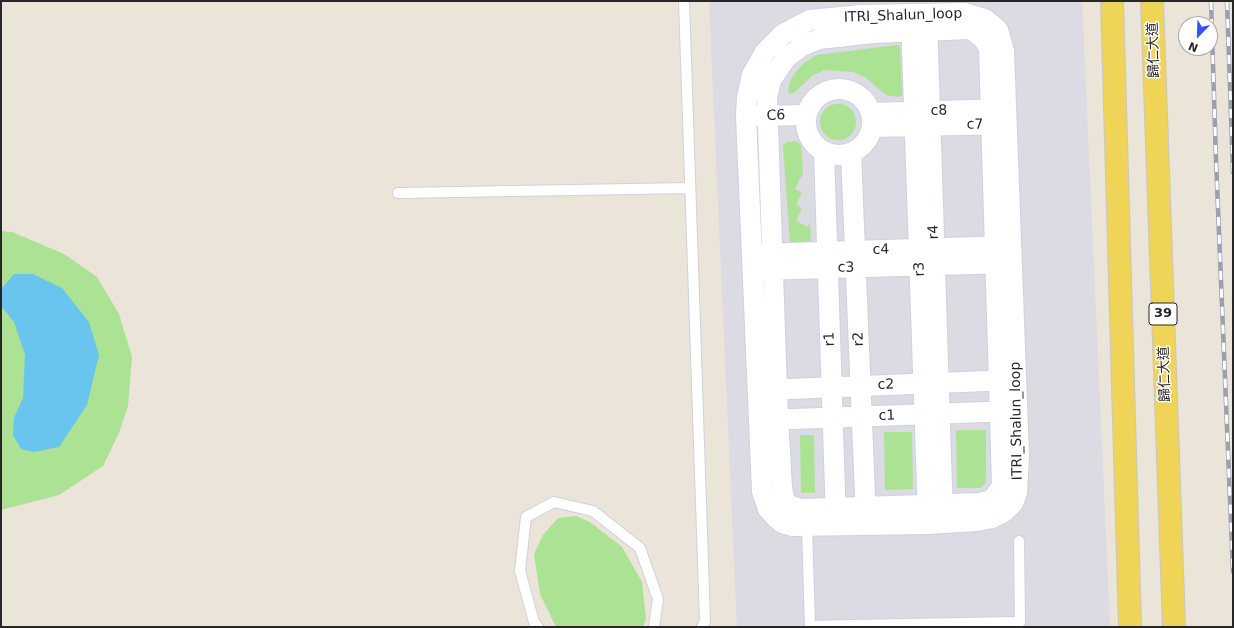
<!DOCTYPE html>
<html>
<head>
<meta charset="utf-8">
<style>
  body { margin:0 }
  #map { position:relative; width:1234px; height:628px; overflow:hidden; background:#eae4d9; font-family:"DejaVu Sans",sans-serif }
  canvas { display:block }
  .frame { position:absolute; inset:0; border:2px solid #272727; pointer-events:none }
  .north { position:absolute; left:1178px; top:16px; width:40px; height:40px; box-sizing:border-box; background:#fff; border:1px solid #a9a9a9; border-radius:50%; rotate:203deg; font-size:11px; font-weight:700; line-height:16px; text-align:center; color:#272727 }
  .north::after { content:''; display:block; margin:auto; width:14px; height:18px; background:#3651fa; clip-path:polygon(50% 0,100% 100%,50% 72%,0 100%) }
</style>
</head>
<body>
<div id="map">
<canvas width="1234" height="628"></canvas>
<div class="frame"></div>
<div class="north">N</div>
</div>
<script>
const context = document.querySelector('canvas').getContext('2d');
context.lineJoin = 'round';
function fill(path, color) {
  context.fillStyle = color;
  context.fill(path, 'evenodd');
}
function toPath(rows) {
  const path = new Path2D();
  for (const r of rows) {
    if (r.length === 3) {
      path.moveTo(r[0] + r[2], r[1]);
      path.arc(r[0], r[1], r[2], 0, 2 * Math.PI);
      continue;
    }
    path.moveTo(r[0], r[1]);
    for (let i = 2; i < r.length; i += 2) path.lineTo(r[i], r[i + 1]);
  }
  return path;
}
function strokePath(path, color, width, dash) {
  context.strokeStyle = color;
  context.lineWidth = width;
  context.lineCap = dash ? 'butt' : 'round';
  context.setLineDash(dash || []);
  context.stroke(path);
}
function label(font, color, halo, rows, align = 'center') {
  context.font = font + ' "DejaVu Sans","Noto Sans TC",sans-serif';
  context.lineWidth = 3;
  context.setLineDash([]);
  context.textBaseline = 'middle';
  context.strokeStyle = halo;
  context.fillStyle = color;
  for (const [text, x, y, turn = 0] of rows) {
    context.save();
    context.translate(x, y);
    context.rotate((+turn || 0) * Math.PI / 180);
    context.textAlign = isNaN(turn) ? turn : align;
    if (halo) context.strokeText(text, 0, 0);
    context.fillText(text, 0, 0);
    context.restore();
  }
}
fill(toPath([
  [709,1,1082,1,1110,627,737,627]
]), '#dcdae2');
fill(toPath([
  [897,45,900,46,902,95,900,97,886,95,866,78,854,72,825,70,812,76,795,92,790,94,788,92,790,81,795,73,804,63,817,55],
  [838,122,18],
  [796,141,801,145,803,173,795,189,802,192,796,205,802,208,796,221,808,227,810,223,811,241,790,243,783,145,788,142],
  [1,231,12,232,64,254,97,277,119,314,132,357,128,406,119,433,103,466,59,495,1,510],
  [956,430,986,430,986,481,981,488,957,488],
  [884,432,912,432,913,489,885,490],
  [800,435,814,435,815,493,801,493],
  [576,516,590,522,622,547,642,582,646,619,643,627,556,627,540,594,534,554,543,535,558,518]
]), '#abe294');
fill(toPath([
  [14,274,33,274,62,288,89,322,99,355,87,405,59,447,34,452,21,449,13,435,14,418,23,398,25,355,14,322,1,306,1,289]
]), '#6ac5ee');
const lane = toPath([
  [684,1,705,621,702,627],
  [398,193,689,188],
  [807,527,810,626,851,625],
  [538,627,534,622,520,571,526,517,554,502,593,511,640,548,658,599,654,627],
  [851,627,851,625,1020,622,1019,541]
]);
const street = toPath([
  [965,13,985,19,998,30,1004,51,1019,456,1017,493,1013,503,1004,512,992,518,977,521,928,524,793,526,782,523,775,517,768,509,762,491,746,116,747,97,752,75,765,52,783,34,810,20,861,15,965,13],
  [911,18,928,518],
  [927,18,943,517],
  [970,29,983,38,989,48,1002,486,992,500,980,503,801,509,790,506,784,499,782,487,778,419,767,97,771,80,786,58,802,46,819,39,873,33,970,29],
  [839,122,33],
  [871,113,1004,109],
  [754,116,806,115],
  [872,127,1004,124],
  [824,151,836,521],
  [851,153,866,519],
  [759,254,1007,246],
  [760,270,1008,263],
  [764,390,1012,380],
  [766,420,1013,411]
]);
const primary = toPath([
  [1112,1,1130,627],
  [1152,1,1174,627]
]);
strokePath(lane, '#ced1e1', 12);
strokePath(street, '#ced1e1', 22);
strokePath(primary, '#c7c7c7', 24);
strokePath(lane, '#fff', 10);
strokePath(street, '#fff', 20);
strokePath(primary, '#f0d457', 22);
const rail = toPath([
  [1211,1,1216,160,1233,572],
  [1227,1,1233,172]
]);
strokePath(rail, '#9c9eb2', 4.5);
strokePath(rail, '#fff', 3, [9]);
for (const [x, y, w] of [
  [1163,314,28]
]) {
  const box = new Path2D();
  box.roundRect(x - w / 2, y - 11, w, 22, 3);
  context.fillStyle = '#fff';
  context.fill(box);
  strokePath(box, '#272727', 1);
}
label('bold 13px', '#272727', null, [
  ["39",1163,314]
]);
label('14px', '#272727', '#fff', [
  ["ITRI_Shalun_loop",903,16,-2],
  ["歸仁大道",1154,50,-92],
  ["c8",939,111,-2],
  ["C6",776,116,-2],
  ["c7",975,125,-1],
  ["r4",934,232,-92],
  ["c4",881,250,-2],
  ["c3",846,268,-1],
  ["r3",920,269,-93],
  ["r1",830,339,-92],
  ["r2",859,339,-92],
  ["歸仁大道",1165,374,-92],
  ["c2",886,385,-2],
  ["c1",887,416,-2],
  ["ITRI_Shalun_loop",1017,421,-91]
]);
</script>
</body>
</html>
